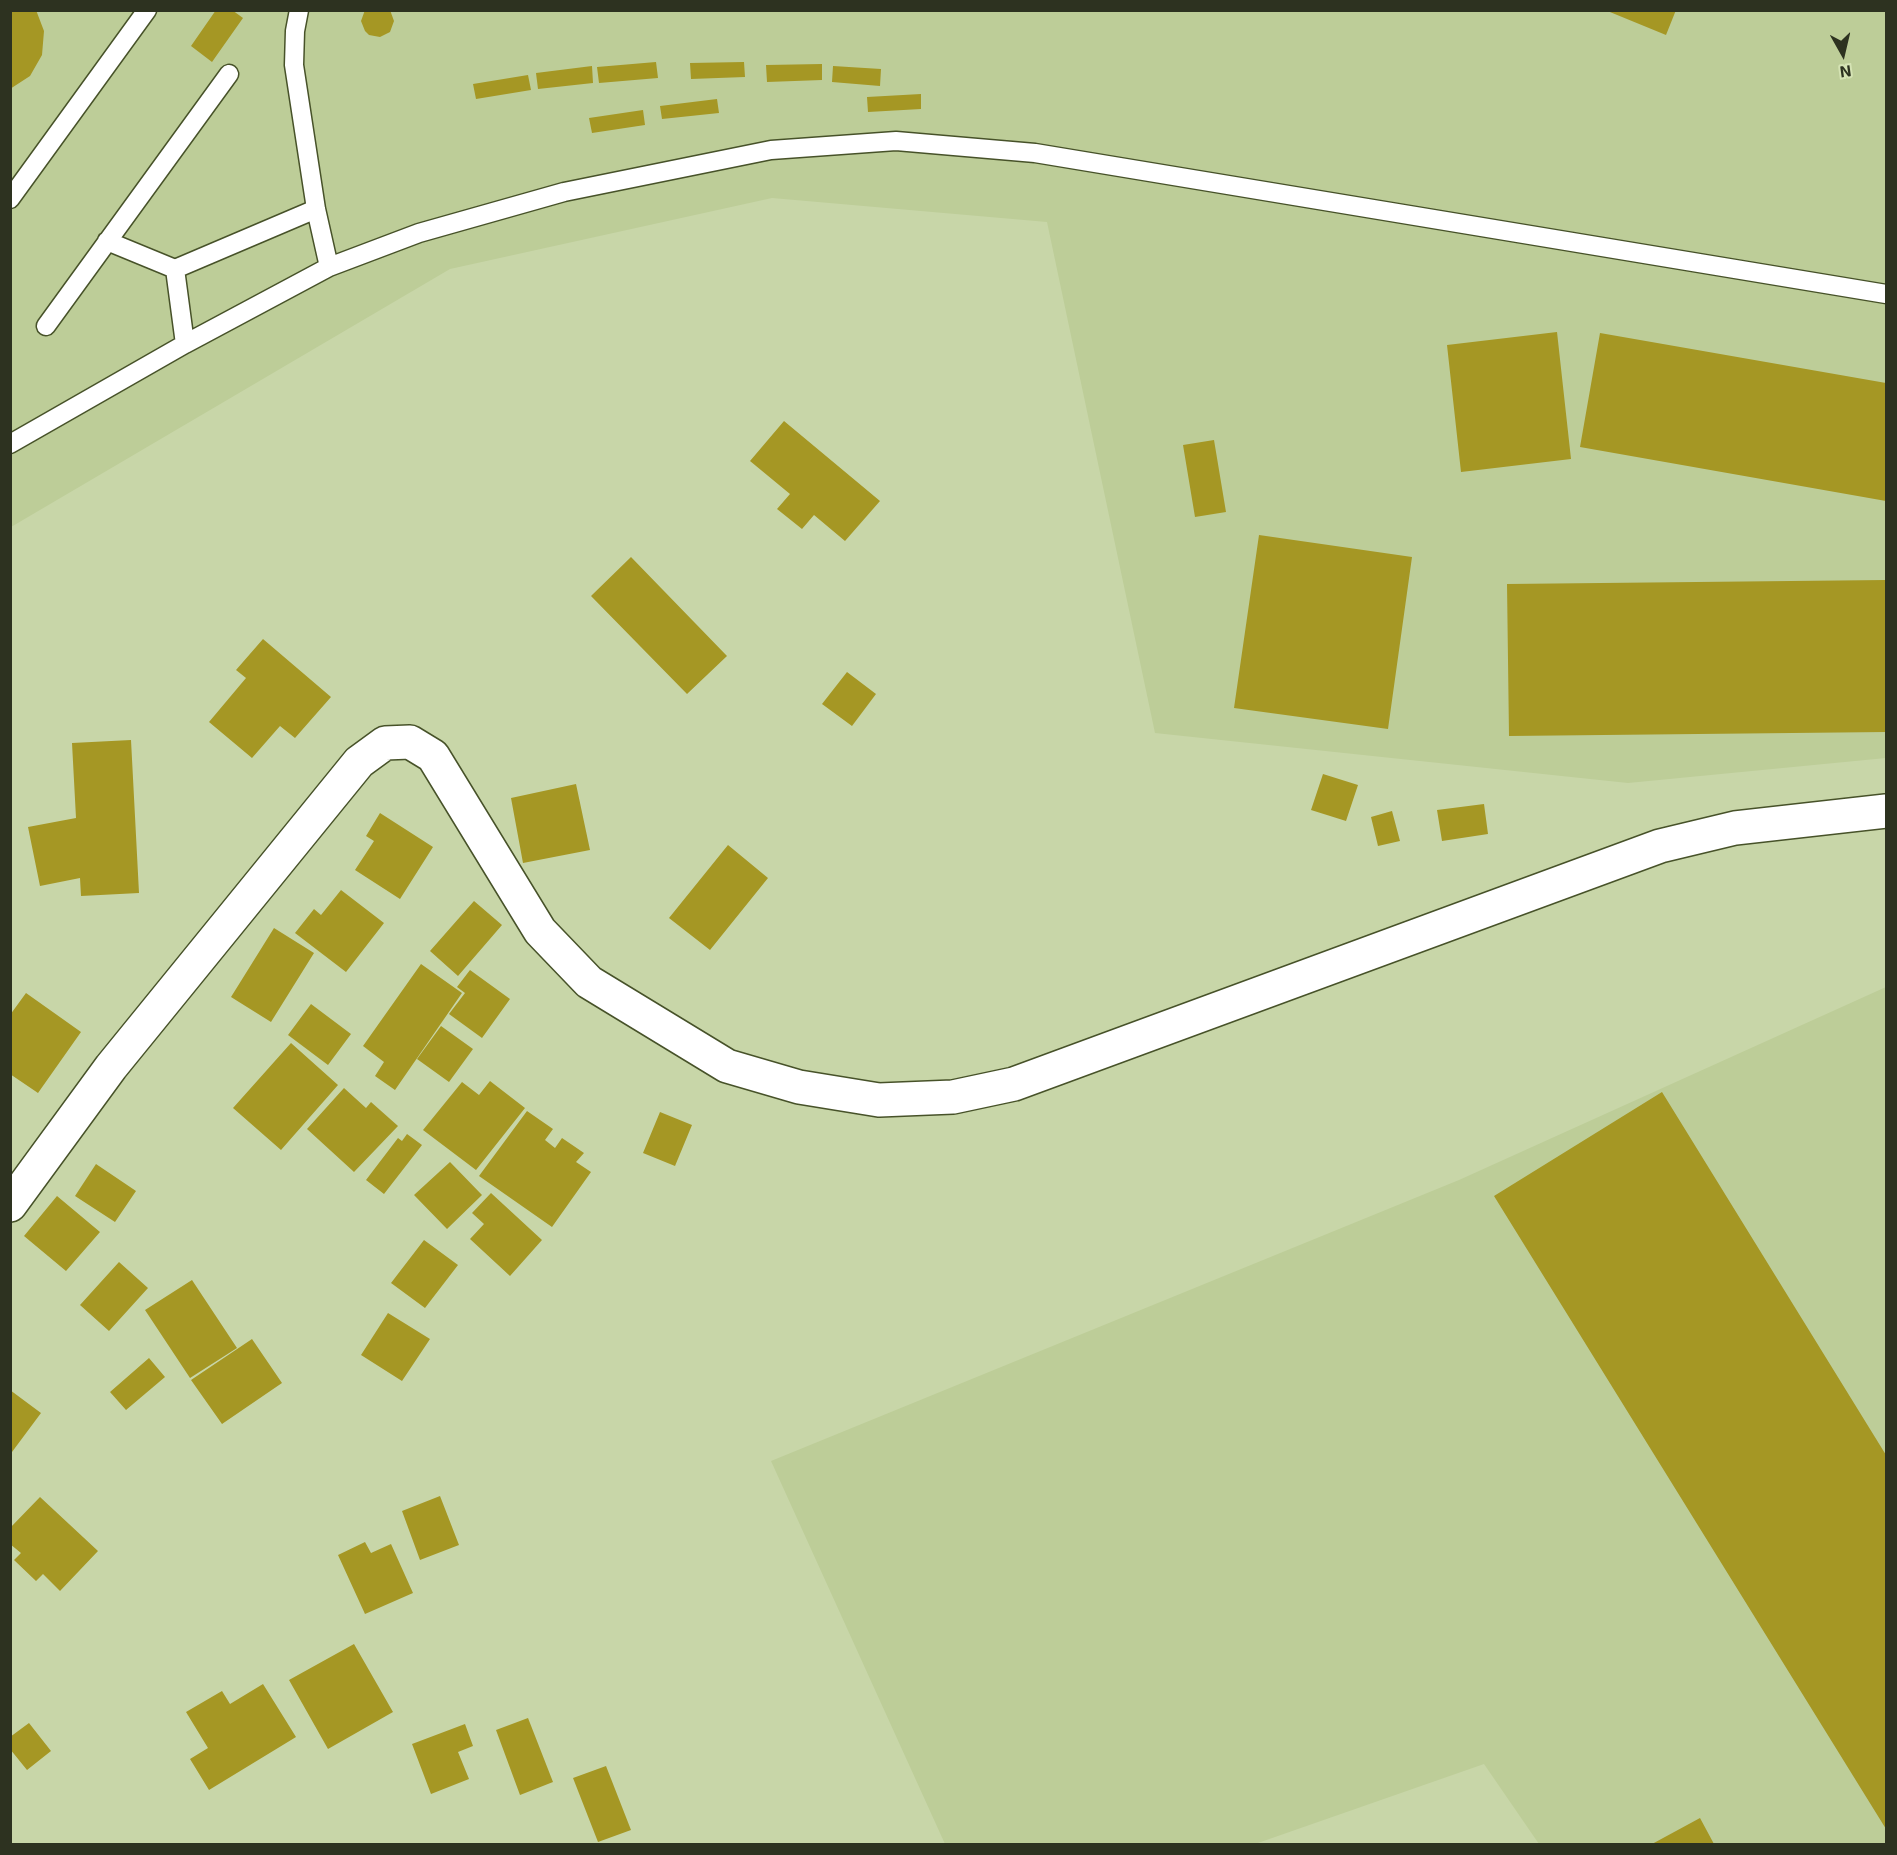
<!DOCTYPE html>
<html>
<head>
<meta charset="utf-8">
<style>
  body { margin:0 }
  #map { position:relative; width:1897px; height:1855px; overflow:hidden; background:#c8d6a8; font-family:"Exo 2",sans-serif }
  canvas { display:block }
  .frame { position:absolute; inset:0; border:12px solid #2d3220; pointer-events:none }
  .north { position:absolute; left:1813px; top:24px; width:60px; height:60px; -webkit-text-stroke:4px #d5e3b4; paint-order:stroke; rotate:172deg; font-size:16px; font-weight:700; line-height:24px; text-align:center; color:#2d3220 }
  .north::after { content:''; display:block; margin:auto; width:21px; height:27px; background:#2d3220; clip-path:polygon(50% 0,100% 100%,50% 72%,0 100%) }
</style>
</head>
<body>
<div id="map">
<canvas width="1897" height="1855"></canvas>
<div class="frame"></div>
<div class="north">N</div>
</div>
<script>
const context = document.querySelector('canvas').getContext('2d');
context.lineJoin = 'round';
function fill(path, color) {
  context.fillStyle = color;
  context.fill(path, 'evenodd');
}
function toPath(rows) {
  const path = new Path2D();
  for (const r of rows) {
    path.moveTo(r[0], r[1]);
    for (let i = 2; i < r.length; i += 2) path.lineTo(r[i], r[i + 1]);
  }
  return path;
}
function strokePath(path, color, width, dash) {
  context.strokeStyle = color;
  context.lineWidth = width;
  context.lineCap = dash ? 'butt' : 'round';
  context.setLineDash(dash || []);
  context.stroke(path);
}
fill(toPath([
  [10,11,1886,11,1886,758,1628,783,1155,733,1047,222,772,198,450,269,11,527],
  [1886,987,1886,1844,1539,1844,1484,1764,1255,1844,945,1844,771,1461,1459,1180]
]), '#bdcd98');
fill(toPath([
  [10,10,36,10,44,31,42,55,30,76,10,89],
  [216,10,232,10,243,18,212,62,191,46],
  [365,10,390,10,394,21,390,32,380,37,369,35,365,31,361,21],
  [1605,10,1676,10,1666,35],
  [656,62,658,78,599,83,597,67],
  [744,62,745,77,691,79,690,63],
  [822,64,822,80,767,82,766,65],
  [592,66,593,83,538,89,536,73],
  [833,66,881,69,880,86,832,82],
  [528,75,531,90,476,99,473,84],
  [921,94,921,109,868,112,867,97],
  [717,99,719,113,662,119,660,106],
  [643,110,645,125,592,133,589,118],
  [1557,332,1571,459,1461,472,1447,345],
  [1600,333,1886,383,1886,501,1580,447],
  [784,421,880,501,845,541,814,515,802,529,777,509,790,494,750,461],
  [1214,440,1226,512,1195,517,1183,445],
  [1259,535,1412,557,1388,729,1234,708],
  [631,557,727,656,687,694,591,596],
  [1886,580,1886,732,1509,736,1507,584],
  [263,639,331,697,295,738,280,726,252,758,209,722,246,678,236,670],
  [847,672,876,694,852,726,822,704],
  [131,740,139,893,81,896,80,878,40,886,28,827,76,818,72,743],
  [1323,774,1358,785,1346,821,1311,810],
  [576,784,590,850,523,863,511,798],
  [1484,804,1488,834,1442,841,1437,810],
  [1392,811,1400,841,1378,846,1371,817],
  [380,813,433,847,400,899,355,870,374,841,366,836],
  [728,845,768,878,710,950,669,918],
  [341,890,384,923,346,972,295,933,314,909,321,915],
  [474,901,502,925,458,976,430,951],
  [274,928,314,953,271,1022,231,997],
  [421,964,462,993,395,1090,375,1076,384,1062,363,1046],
  [470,970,510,999,482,1038,449,1014,465,993,457,987],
  [26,993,81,1032,38,1093,10,1074,10,1015],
  [311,1004,351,1034,328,1065,288,1035],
  [441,1026,473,1049,449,1082,417,1059],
  [291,1043,338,1085,281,1150,233,1108],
  [490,1081,525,1108,476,1170,423,1130,462,1082,479,1095],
  [344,1088,366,1108,371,1102,398,1126,354,1172,307,1129],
  [1662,1092,1886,1455,1886,1829,1494,1196],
  [527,1111,553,1129,545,1140,555,1148,562,1138,584,1153,576,1162,591,1172,552,1227,479,1176],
  [660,1112,692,1125,675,1166,643,1153],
  [407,1134,422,1145,384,1194,366,1180,398,1138,402,1141],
  [450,1162,482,1195,447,1229,414,1195],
  [96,1164,136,1191,115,1222,75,1196],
  [491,1193,542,1240,510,1276,470,1239,484,1224,472,1213],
  [57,1196,100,1232,66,1271,24,1236],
  [424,1240,458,1265,425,1308,391,1283],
  [119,1262,148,1288,109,1331,80,1305],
  [192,1280,237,1348,190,1378,145,1310],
  [388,1313,430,1339,402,1381,361,1355],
  [252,1339,282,1383,222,1424,191,1380],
  [149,1358,165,1377,126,1410,110,1392],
  [10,1390,41,1413,12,1452,10,1451],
  [440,1496,459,1545,420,1560,402,1511],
  [40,1497,98,1551,60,1591,43,1574,36,1581,14,1560,21,1553,10,1544,10,1528],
  [365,1542,371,1553,391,1544,413,1593,365,1614,338,1555],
  [354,1644,393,1712,328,1749,289,1680],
  [263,1684,296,1737,209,1790,190,1759,208,1748,186,1712,222,1691,230,1704],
  [528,1718,553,1782,520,1795,496,1730],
  [29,1723,51,1751,27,1770,10,1749,10,1737],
  [465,1724,473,1746,458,1752,469,1779,431,1794,412,1744],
  [606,1766,631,1830,598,1842,573,1778],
  [1700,1818,1714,1844,1652,1844]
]), '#a59724');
const lane = toPath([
  [299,10,295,31,294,65,316,209,329,267],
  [10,199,147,10],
  [107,241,175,269,316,209],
  [175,269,185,344],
  [46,326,229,74],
  [10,444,185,344,329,267,419,233,564,192,771,150,896,141,1035,153,1886,294]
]);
const street = toPath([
  [10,1205,111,1067,359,762,385,743,410,742,433,756,540,931,589,982,727,1066,799,1087,879,1100,953,1097,1014,1084,1660,846,1735,828,1886,811]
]);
strokePath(lane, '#475229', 21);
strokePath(street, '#475229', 36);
strokePath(lane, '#fff', 18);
strokePath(street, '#fff', 33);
</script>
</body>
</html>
